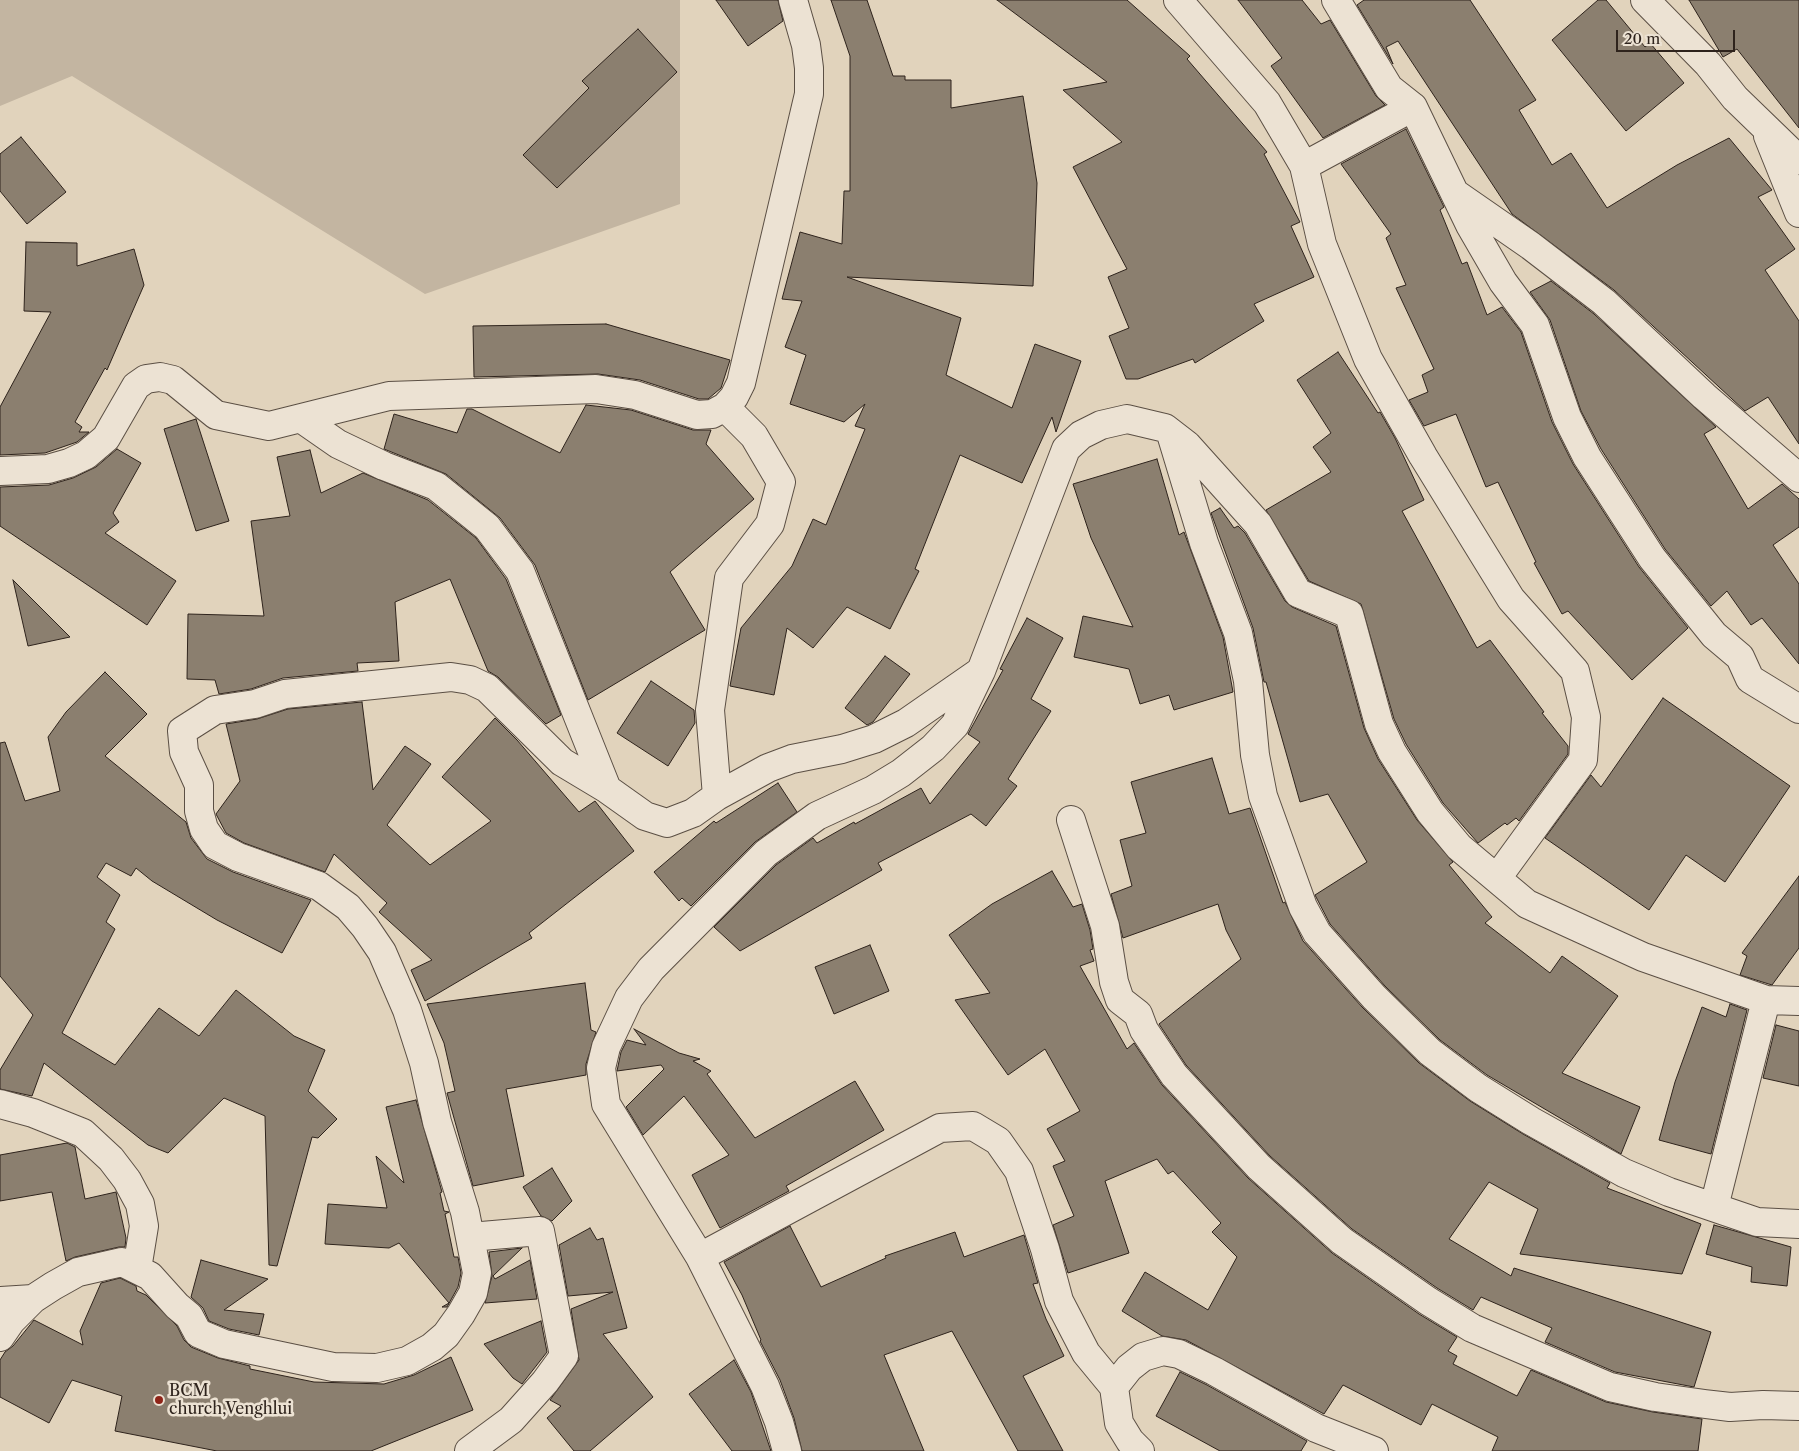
<!DOCTYPE html>
<html>
<head>
<meta charset="utf-8">
<style>
  body { margin:0 }
  #map { position:relative; width:1799px; height:1451px; overflow:hidden; background:#e1d3bc; font-family:"Libre Caslon Text",serif }
  canvas { display:block }
  .scale { position:absolute; left:1616px; top:30px; width:119px; height:22px; box-sizing:border-box; border:2px solid #2e231c; border-top:0; padding-left:6px; font-size:15px; line-height:18px; white-space:nowrap; color:#2e231c; -webkit-text-stroke:4px #ece2d3; paint-order:stroke }
</style>
</head>
<body>
<div id="map">
<canvas width="1799" height="1451"></canvas>
<div class="scale">20 m</div>
</div>
<script>
const context = document.querySelector('canvas').getContext('2d');
context.lineJoin = 'round';
function fill(path, color) {
  context.fillStyle = color;
  context.fill(path, 'evenodd');
}
function toPath(rows) {
  const path = new Path2D();
  for (const r of rows) {
    path.moveTo(r[0], r[1]);
    for (let i = 2; i < r.length; i += 2) path.lineTo(r[i], r[i + 1]);
  }
  return path;
}
function strokePath(path, color, width, dash) {
  context.strokeStyle = color;
  context.lineWidth = width;
  context.lineCap = dash ? 'butt' : 'round';
  context.setLineDash(dash || []);
  context.stroke(path);
}
function label(font, color, halo, rows, align = 'center') {
  context.font = font + ' "Libre Caslon Text",serif';
  context.lineWidth = 5;
  context.setLineDash([]);
  context.textBaseline = 'middle';
  context.strokeStyle = halo;
  context.fillStyle = color;
  for (const [text, x, y, turn = 0] of rows) {
    context.save();
    context.translate(x, y);
    context.rotate((+turn || 0) * Math.PI / 180);
    context.textAlign = isNaN(turn) ? turn : align;
    if (halo) context.strokeText(text, 0, 0);
    context.fillText(text, 0, 0);
    context.restore();
  }
}
fill(toPath([
  [0,0,680,0,680,204,425,294,72,76,0,106]
]), '#c3b5a1');
const building = toPath([
  [716,0,778,0,783,21,748,46,716,0],
  [831,0,867,0,893,76,905,76,905,80,951,80,951,108,1023,96,1037,183,1033,286,847,277,961,318,946,375,1012,408,1035,344,1081,361,1056,432,1052,417,1022,483,960,455,915,569,919,571,890,629,847,607,813,648,787,628,774,695,730,686,741,628,792,566,813,519,826,525,865,429,855,426,865,404,844,422,790,404,806,355,785,347,802,301,782,299,800,232,842,244,844,191,850,191,850,56,831,0],
  [997,0,1127,0,1190,56,1187,59,1267,152,1264,154,1300,222,1291,226,1314,277,1254,304,1264,321,1195,363,1193,359,1138,379,1126,379,1109,336,1129,328,1108,277,1127,269,1073,167,1122,142,1063,90,1107,82,997,0],
  [1238,0,1302,0,1321,24,1330,20,1376,96,1385,105,1323,138,1271,66,1282,58,1238,0],
  [1364,0,1470,0,1536,100,1519,110,1552,165,1571,153,1607,208,1677,165,1729,138,1772,190,1758,197,1795,249,1765,270,1799,321,1799,444,1768,397,1745,411,1614,290,1512,214,1398,41,1386,47,1393,64,1357,5,1364,0],
  [1598,0,1606,0,1645,47,1650,43,1684,83,1626,131,1552,40,1598,0],
  [1689,0,1799,0,1799,128,1737,49,1723,57,1689,0],
  [638,29,677,72,557,188,523,155,589,88,582,81,638,29],
  [1406,129,1444,207,1440,210,1462,264,1467,262,1487,315,1502,307,1521,332,1552,422,1573,464,1639,567,1688,628,1632,680,1568,611,1562,614,1534,563,1536,562,1498,482,1486,487,1456,414,1424,426,1409,400,1428,392,1422,375,1434,369,1396,288,1406,285,1386,238,1391,234,1341,164,1406,129],
  [21,137,66,192,27,224,0,191,0,154,21,137],
  [26,242,77,243,77,266,134,249,144,285,107,370,105,368,75,422,82,427,79,432,89,432,77,442,45,453,0,455,0,407,51,312,24,311,26,242],
  [1551,281,1594,314,1716,427,1704,434,1748,509,1782,484,1799,499,1799,527,1773,545,1799,584,1799,664,1762,618,1751,625,1727,591,1711,606,1665,549,1601,449,1581,411,1550,320,1530,292,1551,281],
  [606,324,730,360,721,388,708,399,699,399,640,380,598,374,474,377,473,326,606,324],
  [1338,352,1378,413,1380,412,1395,438,1424,500,1402,511,1477,648,1490,640,1544,712,1542,713,1568,746,1568,754,1519,821,1516,818,1507,825,1505,823,1478,843,1443,803,1406,744,1394,719,1361,604,1309,581,1266,510,1331,472,1313,447,1331,433,1297,380,1338,352],
  [586,405,631,410,693,430,711,430,706,444,754,499,670,572,705,630,588,700,535,565,500,518,446,474,384,449,394,414,457,433,467,409,472,409,560,453,586,405],
  [196,419,229,521,196,531,164,429,196,419],
  [117,449,141,463,113,513,119,522,105,533,176,581,147,625,0,526,0,487,49,485,73,478,96,467,117,449],
  [310,450,321,493,363,473,428,500,476,538,506,579,561,715,546,724,498,677,488,671,450,579,395,602,399,661,357,663,358,671,283,678,251,689,219,694,215,680,187,679,188,614,264,616,251,521,290,516,277,457,310,450],
  [1157,459,1179,535,1184,532,1223,637,1233,692,1174,710,1169,695,1140,704,1129,669,1074,657,1083,616,1133,627,1091,538,1073,484,1157,459],
  [1220,508,1234,528,1238,526,1245,533,1285,601,1292,607,1336,626,1364,728,1378,759,1417,820,1453,862,1449,865,1492,917,1485,923,1550,973,1562,956,1618,996,1562,1073,1640,1107,1621,1154,1487,1075,1440,1040,1385,986,1330,924,1315,895,1367,862,1328,794,1300,802,1266,682,1264,682,1253,628,1211,513,1220,508],
  [13,580,70,637,28,646,13,580],
  [1027,618,1063,638,1031,699,1051,711,1008,779,1017,786,986,826,971,814,878,863,882,870,740,951,714,927,776,865,813,838,817,843,854,822,855,824,921,788,930,804,980,742,968,734,1003,670,1000,669,1027,618],
  [885,656,910,674,873,722,867,725,845,708,885,656],
  [105,672,147,714,105,756,186,822,191,838,207,859,233,872,311,900,282,953,217,920,152,881,136,868,131,876,106,863,97,877,120,895,106,922,115,929,62,1033,115,1065,159,1008,199,1036,236,990,294,1036,325,1050,308,1091,337,1119,318,1138,312,1137,277,1266,269,1265,265,1116,224,1098,168,1153,148,1145,44,1063,32,1096,0,1089,0,1070,33,1015,0,976,0,743,5,742,25,801,60,791,48,737,66,712,105,672],
  [651,681,694,710,695,723,668,766,617,733,651,681],
  [1663,698,1790,786,1725,882,1686,855,1649,910,1545,838,1591,775,1601,787,1663,698],
  [362,702,373,790,405,746,431,764,387,825,430,865,491,821,442,777,495,718,517,740,579,812,595,801,634,851,529,933,532,938,425,1001,411,970,432,960,379,912,387,903,334,854,325,872,244,843,226,833,216,814,240,781,226,724,257,719,288,709,362,702],
  [1212,758,1229,814,1250,808,1283,903,1285,902,1303,941,1362,1007,1419,1063,1470,1101,1523,1134,1610,1183,1607,1188,1701,1224,1682,1274,1520,1254,1538,1209,1489,1182,1449,1239,1511,1276,1514,1268,1711,1332,1694,1387,1615,1372,1545,1342,1552,1328,1481,1297,1473,1310,1437,1288,1352,1229,1270,1156,1186,1065,1159,1024,1241,959,1226,930,1218,904,1123,938,1111,894,1132,886,1120,840,1146,833,1131,782,1212,758],
  [778,783,797,812,755,842,691,906,682,898,679,901,654,872,714,821,716,823,778,783],
  [1052,871,1073,907,1082,904,1090,930,1093,949,1090,950,1094,961,1080,966,1127,1049,1134,1043,1162,1085,1248,1178,1332,1253,1419,1314,1457,1337,1448,1351,1457,1356,1453,1364,1517,1396,1531,1370,1606,1402,1653,1412,1702,1419,1698,1451,1492,1451,1498,1437,1432,1404,1421,1425,1343,1385,1324,1414,1186,1340,1162,1336,1122,1311,1145,1272,1208,1310,1237,1257,1212,1232,1221,1223,1173,1171,1168,1174,1157,1159,1105,1181,1129,1253,1068,1273,1053,1225,1074,1216,1053,1166,1065,1161,1047,1129,1080,1111,1045,1049,1008,1075,955,1000,990,993,949,935,992,904,1052,871],
  [1799,876,1799,948,1772,985,1740,975,1747,956,1742,953,1799,876],
  [870,945,889,991,834,1014,815,967,870,945],
  [585,983,591,1030,596,1032,586,1064,586,1075,506,1089,524,1176,473,1186,447,1093,455,1091,444,1043,427,1004,585,983],
  [1730,1004,1747,1010,1711,1154,1659,1140,1675,1082,1702,1007,1726,1017,1730,1004],
  [1776,1025,1799,1031,1799,1086,1763,1078,1776,1025],
  [634,1029,679,1053,700,1059,693,1061,711,1071,707,1074,755,1138,855,1081,884,1130,786,1186,789,1191,720,1228,692,1175,729,1155,684,1096,643,1135,626,1107,664,1069,661,1065,617,1071,621,1052,627,1040,646,1045,634,1029],
  [416,1100,442,1192,440,1193,444,1211,449,1212,445,1214,454,1257,458,1257,461,1273,458,1287,447,1307,442,1307,449,1303,399,1243,389,1248,325,1244,328,1204,387,1208,376,1156,404,1183,386,1107,416,1100],
  [67,1143,75,1147,85,1199,116,1192,126,1238,125,1247,119,1247,75,1257,66,1261,52,1192,0,1201,0,1155,67,1143],
  [552,1168,572,1201,552,1221,541,1216,523,1187,552,1168],
  [1714,1225,1791,1247,1787,1286,1751,1282,1752,1267,1706,1254,1714,1225],
  [790,1226,821,1287,886,1258,885,1256,955,1232,964,1257,1024,1235,1038,1283,1033,1284,1046,1319,1064,1356,1023,1376,1063,1451,1018,1451,952,1331,884,1355,924,1451,802,1451,794,1418,780,1380,760,1341,761,1340,742,1295,724,1262,790,1226],
  [590,1228,597,1240,603,1238,627,1328,603,1334,653,1397,590,1451,574,1451,547,1418,561,1406,550,1400,579,1360,571,1309,613,1292,568,1296,559,1245,590,1228],
  [522,1248,493,1276,495,1279,530,1260,537,1299,485,1303,492,1276,489,1252,522,1248],
  [201,1260,268,1279,224,1310,264,1314,259,1335,229,1329,209,1321,203,1308,191,1297,201,1260],
  [120,1278,136,1286,137,1291,146,1295,177,1326,184,1340,191,1347,218,1358,250,1366,250,1369,314,1382,384,1384,414,1375,451,1357,473,1410,371,1451,217,1451,115,1431,122,1396,72,1380,49,1423,0,1397,0,1360,5,1352,13,1346,34,1320,83,1345,80,1331,101,1283,120,1278],
  [541,1321,547,1352,522,1384,513,1378,484,1344,541,1321],
  [734,1360,751,1392,771,1451,732,1451,689,1394,734,1360],
  [1180,1372,1207,1385,1307,1441,1301,1451,1220,1451,1156,1416,1180,1372]
]);
fill(building, '#8b7f6f');
strokePath(building, '#2e231c', 1);
const minor = toPath([
  [1178,0,1267,103,1304,166,1413,107],
  [1336,0,1389,88,1413,107,1470,225,1503,282,1535,325,1567,417,1587,457,1652,558,1714,635,1740,657,1750,679,1799,709],
  [1645,0,1708,64,1735,98,1799,160],
  [1768,136,1799,213],
  [1304,166,1322,244,1368,359,1423,456,1511,599,1575,671,1586,717,1583,760,1497,878],
  [1456,194,1531,246,1604,302,1704,396,1799,478],
  [302,419,338,444,384,466,436,486,487,527,520,571,607,789],
  [1171,434,1204,543,1238,633,1248,681,1255,755,1263,796,1303,907,1317,933,1374,997,1430,1052,1478,1088,1531,1121,1624,1173,1669,1192,1757,1222,1799,1224],
  [0,471,48,469,69,463,86,455,106,438,136,386,146,379,160,377,173,380,216,415,269,426,389,396,596,389,635,395,697,415,712,414,725,407,734,397,741,383,809,94,809,68,806,45,793,0],
  [717,796,710,710,729,578,770,524,781,482,754,436,725,407],
  [1071,820,1105,926,1114,982,1120,1000,1138,1014,1144,1030,1174,1075,1259,1167,1342,1241,1428,1301,1472,1328,1610,1387,1655,1397,1705,1404,1730,1407,1763,1405,1799,1406],
  [0,1104,33,1113,83,1133,111,1159,127,1180,140,1204,144,1226,137,1269],
  [1714,1207,1766,1000],
  [700,1257,940,1128,973,1126,998,1141,1019,1171,1045,1249,1059,1301,1086,1353,1114,1387],
  [0,1301,33,1299],
  [0,1337,11,1321,33,1299,53,1286,78,1272,122,1262,150,1276,177,1306,189,1316,198,1333,224,1344,333,1367,377,1368,407,1361,432,1347,446,1335,461,1314,473,1293,477,1273,465,1212,437,1122,424,1063,407,1010,382,952,365,927,348,907,319,886,238,857,215,845,204,829,199,811,199,785,184,752,182,731,215,710,255,704,285,694,451,677,470,680,487,688,562,762,607,789,645,816,667,823,693,813,717,796,768,768,792,759,842,749,874,739,906,723,978,673],
  [469,1451,511,1420,545,1382,564,1356,540,1231,470,1237],
  [787,1451,779,1422,765,1386,700,1257,606,1104,601,1068,606,1047,629,998,651,969,766,853,817,816,873,790,901,773,933,748,955,725,981,671,1066,449,1081,435,1101,425,1127,419,1165,428,1187,445,1258,524,1298,593,1349,614,1379,724,1392,752,1430,812,1459,847,1527,904,1643,957,1766,1000,1799,1001],
  [1140,1451,1130,1441,1119,1423,1114,1387,1129,1368,1143,1357,1163,1351,1179,1354,1214,1371,1316,1428,1374,1451]
]);
strokePath(minor, '#5b4f44', 30);
strokePath(minor, '#ece2d3', 28);
for (const [x, y, r, color] of [
  [159,1400,5,"#8f2418"]
]) {
  const dot = new Path2D();
  dot.arc(x, y, r, 0, 2 * Math.PI);
  context.fillStyle = color;
  context.fill(dot);
  strokePath(dot, '#ece2d3', 2);
}
label('16px', '#2e231c', '#ece2d3', [
  ["BCM",169,1391],
  ["church,Venghlui",169,1409]
], 'left');
</script>
</body>
</html>
